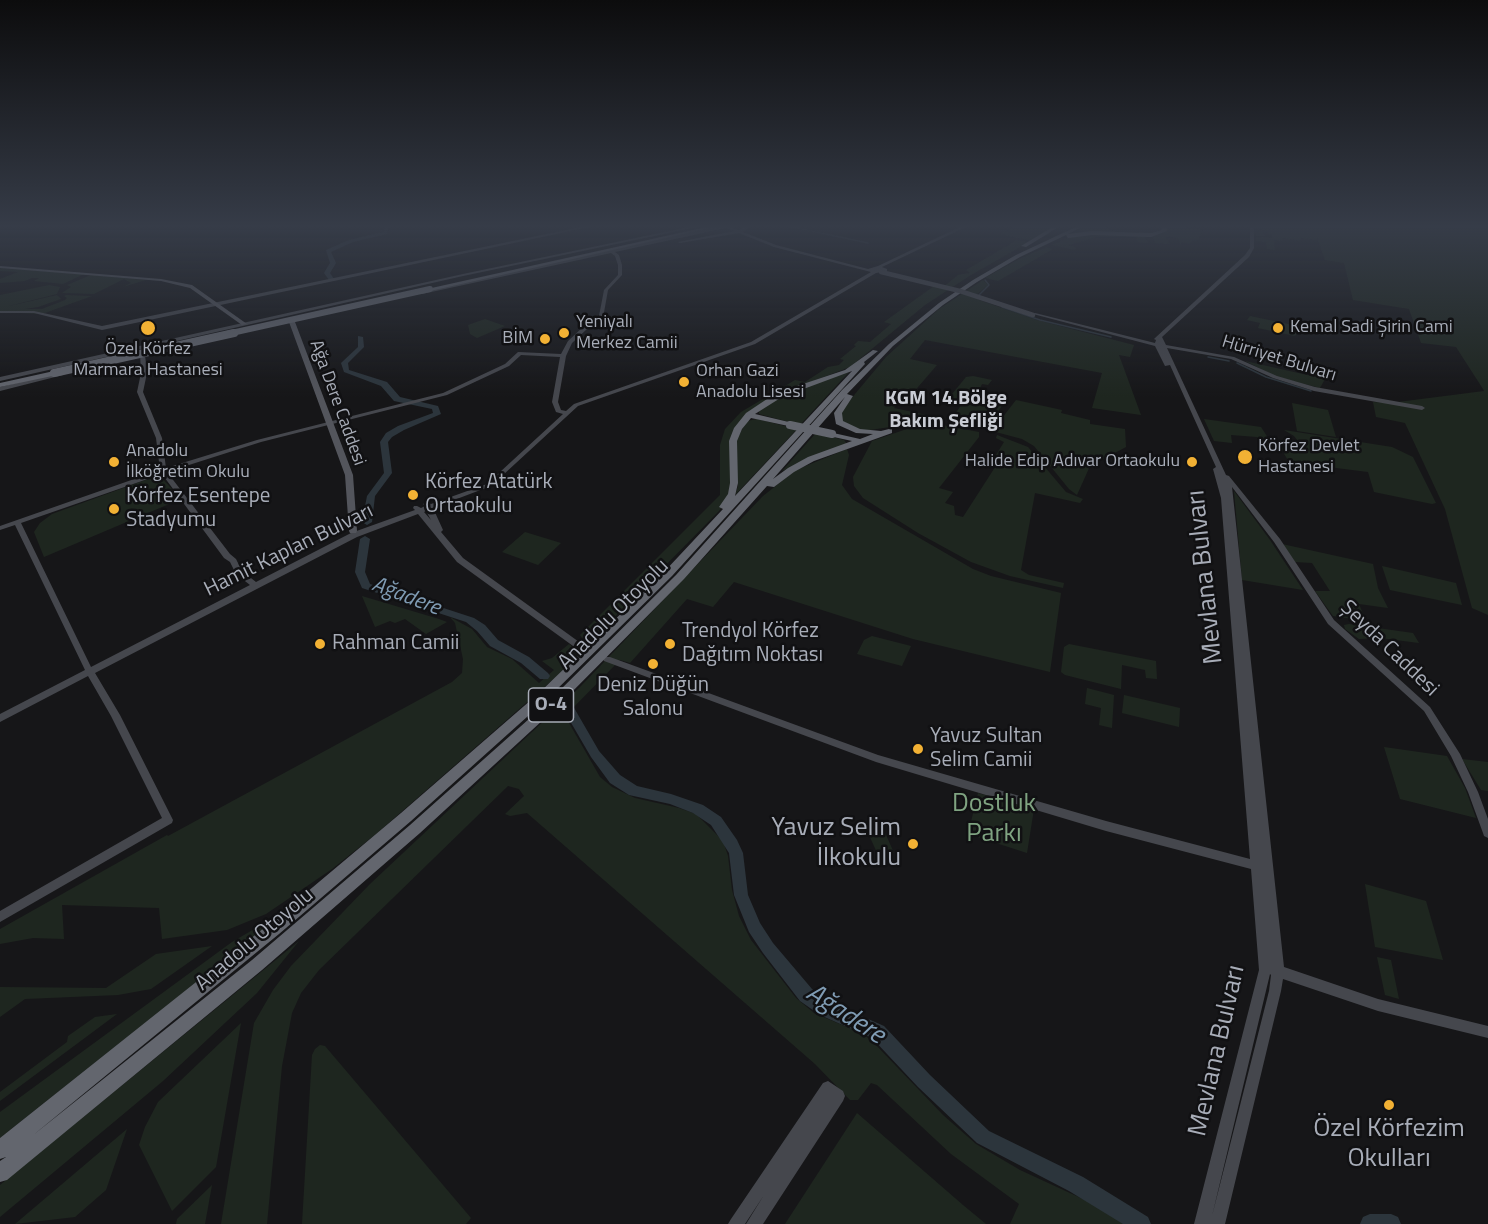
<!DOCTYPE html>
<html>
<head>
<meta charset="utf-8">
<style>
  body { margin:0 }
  canvas { display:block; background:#161618 }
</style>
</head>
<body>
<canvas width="1488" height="1224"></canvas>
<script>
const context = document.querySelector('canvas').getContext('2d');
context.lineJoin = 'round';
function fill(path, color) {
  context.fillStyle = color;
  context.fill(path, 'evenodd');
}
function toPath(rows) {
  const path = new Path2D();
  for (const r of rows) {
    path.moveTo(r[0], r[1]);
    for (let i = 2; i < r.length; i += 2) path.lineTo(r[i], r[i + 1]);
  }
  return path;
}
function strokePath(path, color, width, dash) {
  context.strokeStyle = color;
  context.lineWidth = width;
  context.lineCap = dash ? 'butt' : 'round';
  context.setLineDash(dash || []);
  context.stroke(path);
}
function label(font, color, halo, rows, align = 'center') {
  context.font = font + ' "Titillium Web",sans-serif';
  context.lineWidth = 5;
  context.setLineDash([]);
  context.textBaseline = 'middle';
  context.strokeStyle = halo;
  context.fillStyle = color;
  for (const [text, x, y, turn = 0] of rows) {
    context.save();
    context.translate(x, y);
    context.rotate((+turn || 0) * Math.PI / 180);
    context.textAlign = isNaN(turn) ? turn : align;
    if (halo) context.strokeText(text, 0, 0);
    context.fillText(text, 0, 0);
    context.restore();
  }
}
fill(toPath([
  [1017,225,1057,225,1031,241,1001,234],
  [1089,225,1101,225,1113,231,1148,236,1165,232,1167,228,1165,225,1183,225,1189,229,1200,229,1203,231,1197,241,1193,240,1189,244,1181,242,1181,245,1178,239,1170,236,1165,237,1170,244,1155,243,1152,237,1145,237,1148,243,1138,242,1136,237,1096,237,1069,245,1077,248,1074,250,1052,245,1047,247,1053,249,998,281,985,278,1021,258,1073,236,1066,235],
  [1252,225,1488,225,1488,615,1472,608,1445,509,1405,423,1376,417,1373,402,1390,403,1484,391,1483,389,1456,347,1421,343,1409,309,1353,300,1344,263,1325,260,1316,235,1317,240,1301,238,1301,241,1283,238,1282,241,1274,240,1275,250,1267,249,1266,242,1256,241,1256,237,1272,238,1272,234,1265,232,1262,233,1265,236,1256,236,1256,230,1271,231,1253,229],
  [1017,240,1029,242,971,275,925,305,850,367,776,395,735,431,732,482,727,499,719,511,587,645,580,635,720,495,720,445,725,429,741,412,795,380,805,382,828,367,839,365,844,360,840,359,856,346,854,345,858,341,870,342,891,324,884,322,934,286,942,288,958,275,970,273,966,270],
  [0,268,84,274,63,284,34,281,39,278,32,278,25,281,0,283,0,279,18,272,0,271],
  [91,275,146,280,123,287,131,283,124,279,94,294,62,293,71,287,67,285],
  [983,280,988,285,975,296,979,300,1037,320,1134,345,1130,357,1119,355,1141,415,1092,408,1102,373,925,340,910,359,937,365,912,394,906,394,894,408,927,415,925,417,890,427,870,430,862,430,841,421,842,412,850,400,886,357,939,309],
  [49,285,60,287,57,294,5,307,57,295,61,299,38,307,25,309,42,309,65,300,67,298,64,296,66,295,92,296,42,314,0,312,0,295],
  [1250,316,1298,326,1300,328,1295,336,1258,328,1260,323,1247,320],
  [485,319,505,326,477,338,470,334,468,325],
  [1245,361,1325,379,1320,388,1277,377],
  [849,372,800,425,759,414,759,411,767,403,794,391],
  [973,376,992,380,988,385,982,384,976,397,1004,403,986,429,950,421,962,404,948,399,966,377],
  [1016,400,1062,410,1061,413,1090,420,1090,424,1125,429,1126,447,1090,466,1077,495,1069,489,1034,446,1022,439,992,431],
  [1292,403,1328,410,1336,437,1297,431],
  [757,419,797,429,735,495,738,486,735,451,736,440,747,421],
  [1204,419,1261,427,1272,444,1260,443,1257,437,1231,435,1232,443,1214,441],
  [927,422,979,432,979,437,939,488,953,492,945,503,954,506,955,515,963,517,1001,458,996,455,1004,442,996,438,997,435,1028,447,1066,492,1083,499,1080,503,1035,493,1021,570,1029,575,1064,583,1063,588,1010,576,971,562,918,533,863,498,854,486,853,477,872,441],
  [1284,430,1392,447,1413,457,1436,503,1432,504,1374,492,1368,472,1289,462,1280,447,1305,450,1294,436],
  [816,433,844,440,847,444,782,471],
  [847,449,849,455,842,485,852,499,973,569,991,576,1061,593,1050,672,913,639,734,582,713,607,687,599,630,663,620,660,565,716,600,777,612,787,635,798,679,808,696,814,723,841,728,856,732,890,739,916,751,940,796,998,814,1013,863,1034,873,1042,943,1115,976,1144,1020,1170,1111,1212,1127,1224,1010,1224,1019,1204,951,1154,877,1085,871,1083,858,1100,850,1100,815,1064,527,813,510,816,505,814,524,796,519,789,508,786,319,970,301,993,292,1013,282,1066,267,1224,221,1224,254,1023,273,990,291,966,370,884,580,687,763,496,796,470],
  [159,475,181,499,44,557,34,532,40,523,52,514],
  [1234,491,1270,540,1303,590,1242,580],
  [525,532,561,543,538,565,502,552],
  [1282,544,1373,564,1378,588,1388,608,1359,604,1366,621,1333,616,1315,591,1330,591,1312,563,1295,562],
  [1382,566,1456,583,1462,605,1390,590],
  [362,596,439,619,447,622,426,634,405,619,395,623,390,621,375,627],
  [450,617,472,629,487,647,512,659,539,683,554,670,542,661,552,658,569,644,580,653,557,676,376,834,332,869,266,914,227,930,162,939,159,908,62,905,64,939,33,938,0,944,0,929,167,835,168,836,452,682,462,673,463,659,455,623],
  [1349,624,1413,633,1419,643,1380,638,1359,639,1345,629,1344,625],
  [872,636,911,646,902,666,857,654,864,640],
  [1069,644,1156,661,1157,679,1146,678,1145,670,1122,665,1121,689,1065,675,1061,672,1064,647],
  [1087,688,1114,695,1112,728,1099,725,1101,708,1085,704],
  [1124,695,1180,708,1179,727,1122,713],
  [1384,747,1447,756,1465,788,1476,818,1400,799],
  [1462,759,1488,762,1488,791,1481,790],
  [978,793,1034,809,1027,853,968,834],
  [883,828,894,853,879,857,868,833],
  [1365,884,1426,901,1443,960,1375,947],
  [280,914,281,915,0,1138,0,1112,232,942],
  [299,941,257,993,163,1081,0,1217,0,1185],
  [212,946,151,989,118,995,25,999,0,1017,0,987,106,988,156,954],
  [1377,957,1391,960,1399,999,1385,995],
  [117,1014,0,1101,0,1092,67,1042,68,1036,95,1017],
  [241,1023,216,1167,172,1211,139,1145,145,1127,158,1102],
  [320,1045,325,1046,471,1218,466,1224,302,1224,312,1055,315,1049],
  [857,1113,963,1205,986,1224,785,1224],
  [127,1129,106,1190,75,1217,15,1224],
  [212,1185,205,1224,176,1224,177,1219]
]), '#1e261f');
strokePath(toPath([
  [783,225,868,243],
  [979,295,989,285,985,280],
  [1002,307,1040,320,1111,337],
  [1208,357,1229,361],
  [1237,363,1266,377,1311,391]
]), '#2c353c', 1.5);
fill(toPath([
  [393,225,389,228,387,234,353,242,331,252,336,263,330,273,334,279,329,280,324,273,330,263,326,250,349,240,383,232,385,226,393,225],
  [358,336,363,337,364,347,348,363,349,370,387,382,400,397,438,406,441,414,404,430,392,437,388,442,392,473,375,496,372,522,367,525,362,522,367,496,384,473,380,442,386,433,398,426,433,413,432,409,394,401,381,386,344,372,341,363,358,347,358,336],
  [365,536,370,539,365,572,370,584,474,618,485,625,498,640,529,657,548,673,550,676,548,679,540,679,521,663,490,646,477,631,466,622,362,588,355,572,360,539,365,536],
  [569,705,573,706,599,751,620,775,637,786,671,794,703,805,721,817,737,840,743,853,748,895,760,923,773,943,812,989,832,1003,884,1026,930,1075,989,1131,1083,1177,1148,1217,1151,1224,1123,1224,1069,1191,977,1143,918,1087,872,1038,820,1015,800,1001,763,953,749,932,734,895,729,853,711,825,693,813,670,804,629,795,610,783,591,757,563,709,565,706,569,705],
  [1370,1214,1391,1214,1398,1217,1401,1224,1360,1224,1363,1217,1370,1214]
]), '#2c353c');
fill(toPath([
  [590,225,599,225,102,330,34,313,0,313,0,311,34,311,102,326,590,225],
  [698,225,707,225,463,276,0,381,0,377,463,274,698,225],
  [724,225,734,225,730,227,739,230,747,225,752,225,743,232,776,245,868,269,878,266,964,225,970,225,882,267,887,269,887,271,876,273,755,344,578,406,491,486,433,508,443,530,441,532,463,558,586,647,587,649,586,651,580,651,457,562,418,514,357,537,95,673,120,715,173,820,172,823,0,922,0,911,162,818,111,716,88,676,0,722,0,714,85,670,15,525,0,530,0,526,160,470,156,438,137,392,141,373,140,354,145,355,147,373,143,392,162,438,166,468,257,440,443,393,505,364,518,352,561,354,568,341,583,327,599,316,604,290,618,275,618,265,615,256,611,253,422,294,420,293,420,292,724,225],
  [726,228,734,231,678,242,680,243,739,233,774,247,871,272,751,342,574,404,566,411,561,410,558,402,566,356,572,343,587,329,603,318,608,290,622,275,622,265,619,255,615,252,726,228],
  [521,355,560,357,552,402,556,412,563,414,487,484,431,504,429,503,425,503,423,504,425,506,421,508,417,506,414,506,413,508,415,510,351,533,256,582,242,571,236,559,230,554,167,472,261,442,447,395,509,366,521,355],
  [162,474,224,558,230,562,236,574,250,585,91,667,21,523,162,474],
  [426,511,431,520,424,512,426,511],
  [1250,225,1254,225,1254,248,1249,257,1162,337,1166,345,1234,357,1277,376,1315,387,1422,406,1425,408,1422,410,1314,391,1273,378,1231,359,1167,348,1226,475,1229,476,1280,539,1334,620,1430,707,1460,754,1478,792,1488,819,1488,838,1484,836,1483,833,1468,792,1451,756,1424,711,1328,624,1274,542,1232,487,1284,967,1378,999,1488,1026,1488,1038,1378,1011,1283,979,1281,991,1225,1224,1194,1224,1259,970,1251,869,1106,831,876,762,604,661,603,659,604,657,610,657,878,755,1106,821,1250,859,1221,498,1213,469,1216,467,1170,365,1165,366,1155,346,1033,314,1035,313,1155,343,1156,340,1154,339,1155,338,1245,255,1250,248,1250,225],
  [1270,974,1271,975,1269,991,1212,1216,1270,974],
  [61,372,64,374,63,375,0,391,0,387,61,372],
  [828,1081,843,1091,845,1096,843,1101,763,1224,746,1224,764,1195,745,1224,728,1224,731,1219,823,1083,828,1081]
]), '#45474d');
fill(toPath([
  [0,266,161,279,192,285,247,324,242,325,190,288,161,281,0,268,0,266],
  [290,321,295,322,353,475,357,531,356,533,350,533,349,531,345,475,289,322,290,321]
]), '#53555c');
fill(toPath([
  [715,225,720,226,430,291,427,289,715,225],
  [1056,225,1062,225,1026,247,1021,246,1056,225],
  [1080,225,1086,225,1068,234,1092,231,1151,233,1161,230,1162,225,1166,225,1167,231,1151,237,1092,235,1068,238,1066,235,1020,257,977,282,943,305,893,346,847,394,853,396,842,413,843,421,860,429,881,431,889,429,892,429,892,433,814,461,794,472,774,487,767,486,684,579,556,708,420,833,262,970,7,1180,0,1182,0,1161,6,1157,0,1159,0,1138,269,924,401,813,539,693,664,572,723,509,719,507,728,494,730,483,729,441,734,428,746,413,776,393,845,370,873,350,878,351,864,362,865,364,864,365,672,576,547,699,411,821,279,934,32,1136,252,960,410,825,548,702,676,575,842,390,889,344,939,303,973,280,1016,255,1080,225],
  [852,371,735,496,738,483,737,441,742,429,751,418,793,427,793,423,755,414,782,397,852,371],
  [845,397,834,413,836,424,856,433,873,434,860,439,829,432,829,436,852,441,808,457,788,468,773,479,845,397],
  [54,371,58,373,57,375,0,387,0,383,54,371]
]), '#63666e');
strokePath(toPath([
  [881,272,960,291,1033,315]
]), '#45474d', 4.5);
strokePath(toPath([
  [227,334,430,289]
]), '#63666e', 6);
strokePath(toPath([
  [54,373,234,333],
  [790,425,832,434]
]), '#63666e', 8);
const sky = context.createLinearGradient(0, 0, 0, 397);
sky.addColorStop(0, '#0c0c0d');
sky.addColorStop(0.57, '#363c48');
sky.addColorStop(1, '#363c4800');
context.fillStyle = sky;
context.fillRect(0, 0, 1488, 397);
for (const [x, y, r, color] of [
  [148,328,8,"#f2b134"],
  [1278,328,6,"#f2b134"],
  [564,333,6,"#f2b134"],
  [545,339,6,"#f2b134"],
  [684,382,6,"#f2b134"],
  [1245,457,8,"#f2b134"],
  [114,462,6,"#f2b134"],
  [1192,462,6,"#f2b134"],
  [413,495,6,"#f2b134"],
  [114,509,6,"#f2b134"],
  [320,644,6,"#f2b134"],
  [670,644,6,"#f2b134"],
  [653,664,6,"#f2b134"],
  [918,749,6,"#f2b134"],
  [913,844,6,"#f2b134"],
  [1389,1105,6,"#f2b134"]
]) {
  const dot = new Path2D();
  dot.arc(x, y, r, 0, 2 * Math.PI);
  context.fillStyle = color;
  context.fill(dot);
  strokePath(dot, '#111113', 2);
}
label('18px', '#a8adb8', '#111113', [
  ["Yeniyalı",576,323],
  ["Merkez Camii",576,344],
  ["Kemal Sadi Şirin Cami",1290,328],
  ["BİM",533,339,"right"],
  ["Özel Körfez",148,350,"center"],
  ["Marmara Hastanesi",148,371,"center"],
  ["Orhan Gazi",696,372],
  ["Anadolu Lisesi",696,393],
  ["Körfez Devlet",1258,447],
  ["Hastanesi",1258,468],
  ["Anadolu",126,452],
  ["İlköğretim Okulu",126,473],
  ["Halide Edip Adıvar Ortaokulu",1180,462,"right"]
], 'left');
label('18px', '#a8adb8', '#111113', [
  ["Hürriyet Bulvarı",1279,359,17],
  ["Ağa Dere Caddesi",337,403,70]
]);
label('bold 20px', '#c9ccd4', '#111113', [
  ["KGM 14.Bölge",946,399],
  ["Bakım Şefliği",946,422]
]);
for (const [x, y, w] of [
  [551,705,45]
]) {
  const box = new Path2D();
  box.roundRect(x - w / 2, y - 17, w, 34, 4.5);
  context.fillStyle = '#111113';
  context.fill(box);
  strokePath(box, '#a8adb8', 1.5);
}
label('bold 20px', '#a8adb8', null, [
  ["O-4",551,705]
]);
label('21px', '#a8adb8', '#111113', [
  ["Körfez Atatürk",425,483],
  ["Ortaokulu",425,507],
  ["Körfez Esentepe",126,497],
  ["Stadyumu",126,521],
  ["Trendyol Körfez",682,632],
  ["Dağıtım Noktası",682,656],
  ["Rahman Camii",332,644],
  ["Deniz Düğün",653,686,"center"],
  ["Salonu",653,710,"center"],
  ["Yavuz Sultan",930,737],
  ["Selim Camii",930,761]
], 'left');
label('21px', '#a8adb8', '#111113', [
  ["Hamit Kaplan Bulvarı",289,551,-26],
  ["Anadolu Otoyolu",614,615,-45],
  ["Şeyda Caddesi",1389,649,44],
  ["Anadolu Otoyolu",255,940,-40]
]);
label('italic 22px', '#7f9bb3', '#111113', [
  ["Ağadere",406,597,21]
]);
label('26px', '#a8adb8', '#111113', [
  ["Mevlana Bulvarı",1206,577,-96],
  ["Mevlana Bulvarı",1218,1051,-77]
]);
label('26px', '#7fa381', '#111113', [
  ["Dostluk",994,805],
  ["Parkı",994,835]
]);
label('26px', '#a8adb8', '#111113', [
  ["Yavuz Selim",901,829],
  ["İlkokulu",901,859],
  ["Özel Körfezim",1389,1130,"center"],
  ["Okulları",1389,1160,"center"]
], 'right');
label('italic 27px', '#7f9bb3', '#111113', [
  ["Ağadere",845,1015,33]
]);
</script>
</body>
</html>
